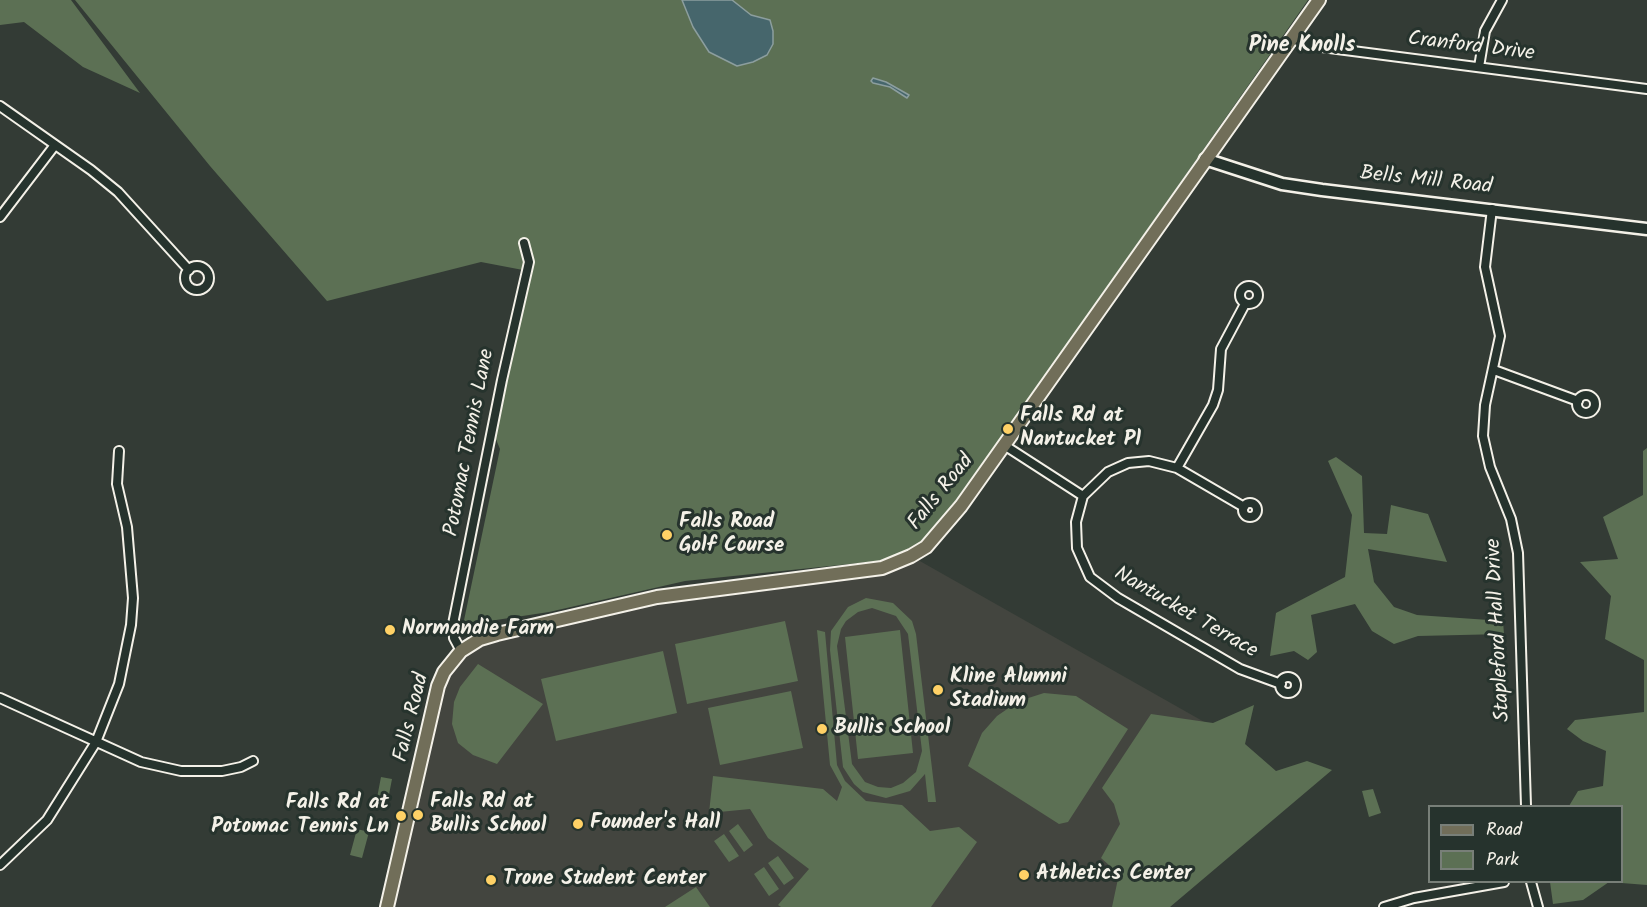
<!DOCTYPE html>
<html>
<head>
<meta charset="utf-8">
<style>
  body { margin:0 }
  #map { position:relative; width:1647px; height:907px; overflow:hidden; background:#333b35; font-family:Kalam,sans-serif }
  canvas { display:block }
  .legend { position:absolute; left:1428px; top:805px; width:195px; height:78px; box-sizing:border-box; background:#26332d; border:2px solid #787f78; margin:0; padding:8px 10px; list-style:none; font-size:18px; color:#f4f1e8 }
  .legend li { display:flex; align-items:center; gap:12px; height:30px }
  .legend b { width:30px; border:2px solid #787f78 }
</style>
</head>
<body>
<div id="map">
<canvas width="1647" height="907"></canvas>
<ul class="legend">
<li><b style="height:8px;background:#716e59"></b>Road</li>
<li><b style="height:16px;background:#5c7054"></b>Park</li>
</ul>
</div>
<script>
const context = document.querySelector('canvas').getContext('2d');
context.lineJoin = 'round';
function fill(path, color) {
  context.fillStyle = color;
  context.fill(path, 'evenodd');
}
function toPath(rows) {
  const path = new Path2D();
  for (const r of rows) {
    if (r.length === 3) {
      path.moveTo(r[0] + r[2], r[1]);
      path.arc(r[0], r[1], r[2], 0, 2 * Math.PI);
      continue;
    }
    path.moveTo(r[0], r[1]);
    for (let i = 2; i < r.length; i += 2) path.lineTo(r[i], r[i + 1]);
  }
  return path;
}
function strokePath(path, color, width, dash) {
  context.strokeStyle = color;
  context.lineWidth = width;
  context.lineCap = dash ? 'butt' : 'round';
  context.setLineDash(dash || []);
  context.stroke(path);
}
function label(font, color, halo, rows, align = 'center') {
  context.font = font + ' Kalam,sans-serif';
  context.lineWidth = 6;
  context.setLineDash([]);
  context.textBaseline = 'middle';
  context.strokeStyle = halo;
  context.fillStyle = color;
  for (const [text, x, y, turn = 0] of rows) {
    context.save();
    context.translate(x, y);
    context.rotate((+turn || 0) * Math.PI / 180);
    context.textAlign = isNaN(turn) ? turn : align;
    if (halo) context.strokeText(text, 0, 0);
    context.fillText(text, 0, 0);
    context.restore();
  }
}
fill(toPath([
  [911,556,1222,732,1127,907,387,907,438,686,468,645,657,597,845,574]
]), '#43453f');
fill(toPath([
  [0,0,71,0,140,93,83,67,24,22,0,25],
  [75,0,1308,0,949,513,926,540,888,560,685,581,549,612,463,625,500,449,490,425,523,270,481,262,327,301,210,166],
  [1647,448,1647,885,1609,882,1583,900,1553,904,1550,882,1622,882,1622,806,1569,806,1578,791,1603,786,1606,751,1583,741,1567,729,1575,720,1644,712,1644,660,1605,639,1611,596,1580,562,1618,559,1603,517,1643,495,1643,451],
  [1336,457,1362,476,1364,533,1387,534,1391,505,1428,514,1447,562,1368,549,1374,582,1394,607,1417,615,1503,621,1504,634,1418,636,1394,644,1372,631,1355,604,1311,615,1317,652,1308,660,1294,651,1270,656,1276,613,1345,577,1352,515,1328,461],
  [866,598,893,603,912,621,916,634,936,802,928,802,925,774,910,791,886,798,863,792,854,784,843,767,830,650,831,631,848,607],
  [872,608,896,616,908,634,922,751,916,772,903,783,891,788,878,787,865,782,852,764,837,646,841,629,846,621,858,612],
  [785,621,798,681,687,704,675,644],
  [817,630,825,632,837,765,845,781,866,801,902,805,930,831,959,827,977,842,931,907,781,907,778,905,809,869,768,838,750,809,709,813,713,776,823,789,837,801,842,787,830,765],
  [900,630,913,753,858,759,845,637],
  [663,651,677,713,556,741,541,679],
  [478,664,543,704,497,764,473,755,458,743,452,724,454,702,460,687],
  [791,691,803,748,720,765,708,708],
  [1044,693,1076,696,1128,729,1068,822,1059,824,968,766,982,733,997,716,1019,701],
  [1254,705,1245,744,1276,771,1307,761,1332,770,1170,907,1112,907,1119,874,1101,858,1120,824,1114,804,1102,788,1151,714,1213,723],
  [381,777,392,779,387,805,376,803],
  [1373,789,1381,813,1369,817,1362,791],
  [738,824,753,845,744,852,729,831],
  [357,829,369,832,362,858,350,855],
  [724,834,739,856,729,862,714,841],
  [778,856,794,878,784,885,768,863],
  [764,867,779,889,769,896,754,874],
  [696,887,710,907,665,907]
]), '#5c7054');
const water = toPath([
  [682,0,732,0,751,15,770,20,773,31,773,44,767,55,753,62,737,66,709,52,693,27,682,0],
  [873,78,886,82,909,95,907,98,890,87,873,83,871,81,873,78]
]);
fill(water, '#46666c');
strokePath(water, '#8c9e9e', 1.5);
const street = toPath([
  [1291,39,1314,46,1647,89],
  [1479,67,1485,31,1502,0],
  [0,106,91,170,118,192,189,270],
  [1492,209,1485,267,1500,336,1485,405,1483,436,1490,467,1511,519,1518,553,1526,806],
  [0,217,55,145],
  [197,278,12],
  [1249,295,9],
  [1494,370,1578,401],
  [1586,404,9],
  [1004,445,1083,496],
  [1177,468,1213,405,1218,390,1221,349,1245,304],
  [1250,510,7],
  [1244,507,1177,468,1149,461,1128,463,1108,472,1083,496,1076,522,1077,548,1090,577,1118,598,1240,669,1281,684],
  [461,651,454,638,453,624,502,380,529,262,524,243],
  [1288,685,8],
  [0,698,141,762,181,771,222,771,241,767,253,761],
  [0,865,47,820,96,742,119,684,131,625,133,598,127,527,117,484,119,451],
  [1531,882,1538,907],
  [1384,907,1414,898,1504,882]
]);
const secondary = toPath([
  [1205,159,1282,184,1322,190,1647,229]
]);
const primary = toPath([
  [387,907,438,686,444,672,461,651,480,639,497,634,657,597,882,568,911,556,926,547,961,506,1319,0]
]);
strokePath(street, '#f4f1e8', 12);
strokePath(secondary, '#f4f1e8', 15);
strokePath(primary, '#f4f1e8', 16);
strokePath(street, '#26332d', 8);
strokePath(secondary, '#26332d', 10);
strokePath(primary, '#716e59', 12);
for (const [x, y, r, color] of [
  [1008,429,6,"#ffd166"],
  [667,535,6,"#ffd166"],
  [390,630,6,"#ffd166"],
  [938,690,6,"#ffd166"],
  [822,729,6,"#ffd166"],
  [418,815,6,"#ffd166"],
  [401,816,6,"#ffd166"],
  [578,824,6,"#ffd166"],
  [1024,875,6,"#ffd166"],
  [491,880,6,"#ffd166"]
]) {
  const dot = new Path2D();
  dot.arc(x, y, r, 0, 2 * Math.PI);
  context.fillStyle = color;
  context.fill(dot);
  strokePath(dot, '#26332d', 2);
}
label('21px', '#f4f1e8', '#26332d', [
  ["Cranford Drive",1471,48,7],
  ["Bells Mill Road",1426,182,6],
  ["Potomac Tennis Lane",471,443,-79],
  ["Falls Road",942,493,-51],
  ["Nantucket Terrace",1185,614,30],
  ["Stapleford Hall Drive",1500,630,-93],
  ["Falls Road",413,718,-76]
]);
label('bold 21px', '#f4f1e8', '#26332d', [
  ["Falls Rd at",1020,417],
  ["Nantucket Pl",1020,441],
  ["Falls Road",679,523],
  ["Golf Course",679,547],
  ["Normandie Farm",402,630],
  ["Kline Alumni",950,678],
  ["Stadium",950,702],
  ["Bullis School",834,729],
  ["Falls Rd at",430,803],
  ["Bullis School",430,827],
  ["Falls Rd at",389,804,"right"],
  ["Potomac Tennis Ln",389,828,"right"],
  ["Founder's Hall",590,824],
  ["Athletics Center",1036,875],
  ["Trone Student Center",503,880]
], 'left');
label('bold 22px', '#f4f1e8', '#26332d', [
  ["Pine Knolls",1302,47]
]);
</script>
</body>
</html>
